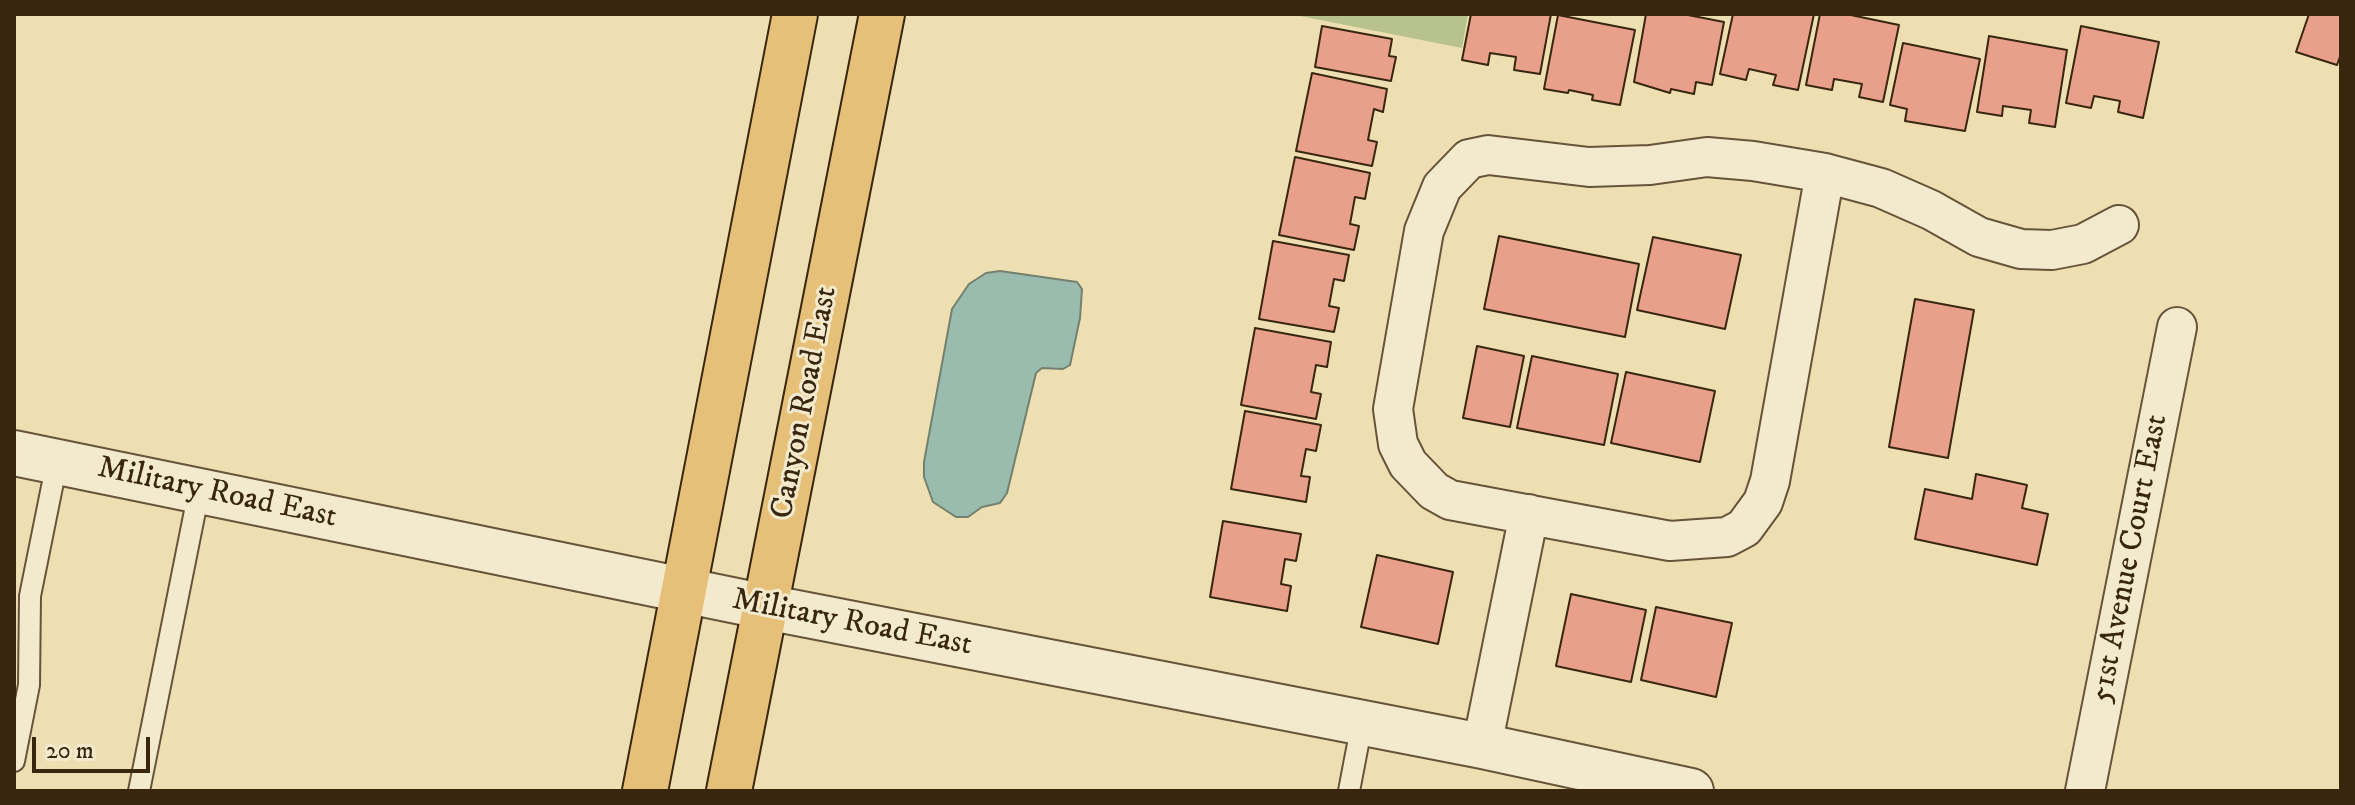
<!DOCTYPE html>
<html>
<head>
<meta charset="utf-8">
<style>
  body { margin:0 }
  #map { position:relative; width:2355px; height:805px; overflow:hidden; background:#eddfb2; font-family:"IM FELL DW Pica",serif }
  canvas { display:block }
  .frame { position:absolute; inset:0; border:16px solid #39260f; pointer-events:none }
  .scale { position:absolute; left:32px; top:737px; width:118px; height:36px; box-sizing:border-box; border:4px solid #39260f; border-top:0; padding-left:10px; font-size:24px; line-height:28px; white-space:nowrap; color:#39260f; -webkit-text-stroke:6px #f3eacd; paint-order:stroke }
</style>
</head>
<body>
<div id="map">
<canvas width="2355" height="805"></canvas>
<div class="frame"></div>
<div class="scale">20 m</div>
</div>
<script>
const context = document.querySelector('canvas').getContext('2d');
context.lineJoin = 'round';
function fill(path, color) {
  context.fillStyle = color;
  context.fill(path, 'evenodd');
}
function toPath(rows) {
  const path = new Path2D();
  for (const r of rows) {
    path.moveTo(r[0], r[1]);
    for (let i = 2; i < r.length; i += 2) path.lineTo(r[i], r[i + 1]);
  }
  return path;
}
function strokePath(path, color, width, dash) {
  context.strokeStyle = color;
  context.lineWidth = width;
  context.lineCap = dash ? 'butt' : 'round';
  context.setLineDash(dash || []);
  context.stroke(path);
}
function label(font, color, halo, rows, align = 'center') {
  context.font = font + ' "IM FELL DW Pica",serif';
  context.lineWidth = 6;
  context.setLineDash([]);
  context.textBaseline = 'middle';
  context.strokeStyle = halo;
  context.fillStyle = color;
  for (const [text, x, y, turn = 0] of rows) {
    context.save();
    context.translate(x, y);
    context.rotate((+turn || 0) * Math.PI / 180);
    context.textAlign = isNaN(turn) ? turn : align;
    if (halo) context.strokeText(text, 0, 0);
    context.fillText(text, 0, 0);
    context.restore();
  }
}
fill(toPath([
  [1290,14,1468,14,1462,48]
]), '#b8c28c');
const water = toPath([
  [1000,271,1077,282,1082,289,1080,318,1070,365,1063,369,1042,368,1036,373,1007,493,1000,503,982,507,968,517,956,517,933,502,924,477,924,462,952,309,969,284,986,273,1000,271]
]);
fill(water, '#99bcae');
strokePath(water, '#73806e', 2);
const building = toPath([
  [1471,14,1551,14,1540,74,1514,70,1516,57,1490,53,1488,65,1462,60,1471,14],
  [1646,14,1683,14,1724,22,1712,85,1696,82,1694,94,1671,89,1670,93,1634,82,1646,14],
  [1733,14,1814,14,1798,90,1773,85,1776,75,1749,69,1746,80,1720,74,1733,14],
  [1820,14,1846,14,1899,25,1883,102,1859,97,1862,84,1834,79,1832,90,1806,85,1820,14],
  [2309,14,2341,14,2341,54,2337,65,2296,52,2309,14],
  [1558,15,1635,30,1620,105,1592,100,1593,95,1569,90,1568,93,1544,89,1558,15],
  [1322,26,1392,39,1389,56,1396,57,1391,81,1315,67,1322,26],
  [2081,26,2159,42,2143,118,2118,112,2120,101,2094,96,2091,108,2066,103,2081,26],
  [1989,36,2067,50,2055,127,2029,123,2031,110,2003,106,2002,116,1977,112,1989,36],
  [1903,43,1980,59,1965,131,1905,121,1907,109,1890,105,1903,43],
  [1312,73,1387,89,1383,112,1374,109,1368,140,1377,142,1372,166,1296,151,1312,73],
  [1295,157,1370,173,1365,199,1355,197,1350,224,1359,226,1354,250,1279,235,1295,157],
  [1499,236,1639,264,1625,337,1484,309,1499,236],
  [1653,237,1741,255,1725,329,1637,310,1653,237],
  [1273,241,1349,255,1344,281,1334,279,1329,306,1339,308,1334,332,1259,319,1273,241],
  [1915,299,1974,310,1948,458,1889,447,1915,299],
  [1255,328,1331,342,1327,367,1316,365,1311,392,1321,394,1316,419,1241,405,1255,328],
  [1477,346,1524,356,1510,427,1463,418,1477,346],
  [1532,356,1618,374,1604,445,1517,428,1532,356],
  [1626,372,1715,391,1700,462,1611,443,1626,372],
  [1245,411,1321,425,1316,451,1306,449,1301,476,1310,477,1306,502,1231,489,1245,411],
  [1976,474,2027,485,2022,508,2048,514,2037,565,1915,539,1925,489,1972,499,1976,474],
  [1223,521,1301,534,1296,561,1285,559,1281,584,1291,586,1287,611,1210,597,1223,521],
  [1377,555,1453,572,1438,644,1361,627,1377,555],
  [1571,594,1646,610,1631,682,1556,666,1571,594],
  [1656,607,1732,623,1716,697,1641,680,1656,607]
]);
fill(building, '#e8a08a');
strokePath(building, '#39260f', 2);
const service = toPath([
  [14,761,29,685,30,596,57,462],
  [139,791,199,491],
  [1349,791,1362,723]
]);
const minor = toPath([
  [1825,173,1770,481,1763,502,1744,528,1727,537,1670,541,1450,500,1434,491,1408,464,1398,444,1393,409,1424,231,1442,187,1469,159,1488,155,1589,167,1650,165,1707,157,1753,161,1825,173,1881,188,1931,210,1979,237,2021,249,2052,250,2083,244,2119,225],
  [1482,746,1529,514],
  [2085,791,2177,327]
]);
const tertiary = toPath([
  [14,453,766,607,1482,746,1691,791]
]);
const primary = toPath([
  [645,791,795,14],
  [729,791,882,14]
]);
strokePath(service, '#665438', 24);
strokePath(minor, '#665438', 42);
strokePath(tertiary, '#665438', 48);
strokePath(primary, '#39260f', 48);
strokePath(service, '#f3eacd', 20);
strokePath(minor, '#f3eacd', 38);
strokePath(tertiary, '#f3eacd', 44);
strokePath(primary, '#e6c079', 44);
label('32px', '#39260f', '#f3eacd', [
  ["Canyon Road East",806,403,-79],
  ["Military Road East",217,494,12],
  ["51st Avenue Court East",2131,559,-79],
  ["Military Road East",852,624,11]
]);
</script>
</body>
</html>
